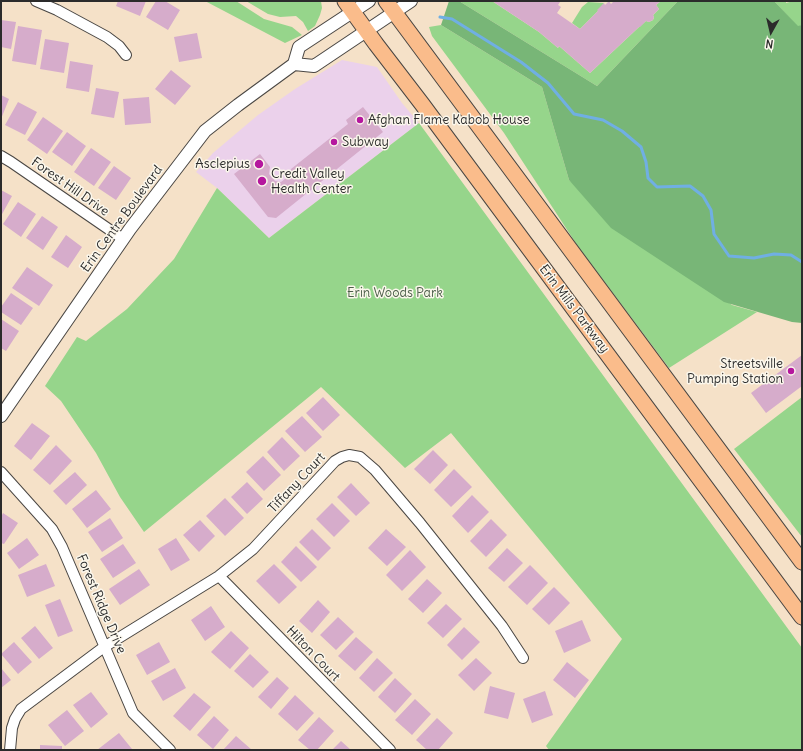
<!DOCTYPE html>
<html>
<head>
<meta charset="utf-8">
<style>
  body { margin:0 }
  #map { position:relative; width:803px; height:751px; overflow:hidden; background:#f5e1c8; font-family:Delius,sans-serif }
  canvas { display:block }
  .frame { position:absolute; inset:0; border:2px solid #2b2b2b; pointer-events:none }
  .north { position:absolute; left:751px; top:12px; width:40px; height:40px; -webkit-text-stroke:3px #fbf7ec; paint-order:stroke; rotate:188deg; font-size:11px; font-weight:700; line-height:16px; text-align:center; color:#2b2b2b }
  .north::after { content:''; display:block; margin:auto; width:14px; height:18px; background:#2b2b2b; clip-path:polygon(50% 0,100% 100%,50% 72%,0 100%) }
</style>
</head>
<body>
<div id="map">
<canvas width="803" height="751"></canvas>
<div class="frame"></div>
<div class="north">N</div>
</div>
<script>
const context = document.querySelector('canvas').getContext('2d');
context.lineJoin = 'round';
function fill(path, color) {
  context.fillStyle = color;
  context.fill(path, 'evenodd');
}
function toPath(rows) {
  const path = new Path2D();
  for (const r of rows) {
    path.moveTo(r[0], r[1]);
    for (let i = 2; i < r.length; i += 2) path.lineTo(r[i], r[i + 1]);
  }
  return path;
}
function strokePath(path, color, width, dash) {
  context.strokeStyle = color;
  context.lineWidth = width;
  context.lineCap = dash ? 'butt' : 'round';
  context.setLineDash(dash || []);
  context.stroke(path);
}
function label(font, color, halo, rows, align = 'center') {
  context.font = font + ' Delius,sans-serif';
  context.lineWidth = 3;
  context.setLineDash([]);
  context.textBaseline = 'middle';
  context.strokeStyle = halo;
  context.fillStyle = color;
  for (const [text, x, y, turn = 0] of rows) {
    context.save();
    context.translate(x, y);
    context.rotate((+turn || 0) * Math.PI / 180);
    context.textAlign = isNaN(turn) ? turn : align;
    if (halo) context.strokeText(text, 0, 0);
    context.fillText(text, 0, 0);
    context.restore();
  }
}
fill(toPath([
  [342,60,377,67,402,103,419,123,269,238,217,188,196,172,213,153,258,115,295,89]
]), '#ebd1eb');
fill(toPath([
  [205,1,236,1,264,19,292,27,302,35,285,43],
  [246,1,321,1,322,8,320,15,315,26,308,31,303,22,296,16,280,17,268,14],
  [459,1,492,1,539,32,558,48,559,46,590,73,639,27,646,21,649,22,653,20,654,17,653,15,659,9,656,5,661,1,678,1,597,86],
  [774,1,786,1,786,3,793,1,802,1,802,25,798,27],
  [588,2,604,3,598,11,580,29,572,23,582,7],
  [441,25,542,87,569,180,732,305,757,312,669,368,577,245,504,133,432,36,429,27],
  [419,123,802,648,802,750,549,750,546,746,622,639,451,433,405,468,321,387,144,532,120,497,96,453,61,401,45,386,77,337,86,341,127,309,174,259,217,188,269,238],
  [802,397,802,537,734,449]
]), '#96d58b');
fill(toPath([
  [449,1,459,1,597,86,678,1,774,1,798,26,802,25,802,323,792,322,724,302,611,228,569,180,542,87,441,25]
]), '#78b677');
strokePath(toPath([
  [440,17,452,19,521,62,548,83,574,114,603,120,622,131,641,147,646,162,648,178,657,187,690,186,703,196,711,210,714,234,729,256,754,258,774,254,791,255,802,262]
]), '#70afe3', 3);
fill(toPath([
  [118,1,146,1,140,16,116,6],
  [156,1,165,1,180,10,168,30,146,17],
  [492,1,559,1,560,2,558,5,561,7,557,13,580,29,598,11,597,10,604,3,605,5,609,1,611,4,614,1,661,1,656,5,659,9,653,15,654,17,653,20,649,22,646,21,640,27,639,27,590,73,559,46,558,48,539,32],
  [1,20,16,22,11,49,1,47],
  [18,26,42,30,36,65,12,61],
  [197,33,202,58,179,62,174,37],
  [45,39,69,43,64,73,40,69],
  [70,61,93,65,89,92,66,88],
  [171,70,191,86,175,105,155,89],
  [96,88,119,92,114,118,91,114],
  [1,95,9,99,1,119],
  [149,97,151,123,125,125,123,99],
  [18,102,37,112,25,135,5,125],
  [363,107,383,132,276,218,268,217,234,174,260,154,270,167,269,174,275,181,281,182,290,175,291,169,348,124,346,120],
  [43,117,63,131,47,154,27,140],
  [67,132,86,146,72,166,52,152],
  [91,148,111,162,94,186,74,172],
  [114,166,131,178,116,200,98,188],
  [1,190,12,196,1,216],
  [18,202,36,214,21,237,3,224],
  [42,216,58,227,43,250,26,238],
  [66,235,82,247,68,268,51,257],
  [27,267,53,285,39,306,12,288],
  [11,293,33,308,21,325,1,312,1,307],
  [1,319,19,331,6,351,1,348],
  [802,355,802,386,766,413,751,393],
  [323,397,340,415,323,431,306,413],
  [302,416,322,437,305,452,285,431],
  [32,423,50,436,31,460,14,446],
  [282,437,300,456,284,471,267,452],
  [56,445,72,461,50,485,33,470],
  [433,450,448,465,430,484,414,469],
  [263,456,281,475,264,491,246,472],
  [454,469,472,487,451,507,434,490],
  [75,472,87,485,66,505,53,491],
  [247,482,263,499,247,514,231,497],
  [351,483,370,503,356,516,337,497],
  [96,490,111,509,87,528,72,509],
  [472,495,489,512,468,533,452,516],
  [225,498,244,518,225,536,206,516],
  [332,503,350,521,334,537,316,519],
  [3,513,18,523,4,544,1,543,1,517],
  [110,518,123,538,102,552,88,532],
  [491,519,507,535,486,557,470,541],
  [200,520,215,536,199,552,183,535],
  [312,529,331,548,318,561,299,542],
  [386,529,406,547,387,566,368,548],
  [27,538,39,555,19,569,7,553],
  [176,538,190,560,171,571,158,549],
  [123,544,136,563,113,578,100,559],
  [296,546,317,567,301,582,281,562],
  [507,548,523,563,504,582,488,568],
  [410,550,426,567,402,591,386,575],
  [46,564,55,586,27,597,18,575],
  [274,564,297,587,279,604,256,581],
  [530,565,548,583,527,605,508,587],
  [139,569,150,585,120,605,109,589],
  [427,579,442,593,423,613,408,599],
  [554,587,570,603,549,625,532,609],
  [60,599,73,631,58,637,45,605],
  [318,600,330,612,312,633,299,621],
  [446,604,462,619,443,638,427,623],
  [211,606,225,627,205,641,191,620],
  [338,617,354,632,336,650,320,635],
  [582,620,591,641,564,653,555,631],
  [35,626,53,648,39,659,21,638],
  [464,627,480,642,462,660,447,645],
  [231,631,249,648,230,669,211,652],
  [356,637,373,652,355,671,338,656],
  [14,642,32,662,18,674,1,654],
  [159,642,170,662,147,675,136,655],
  [250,654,269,672,253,688,234,671],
  [377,658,393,673,374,692,359,678],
  [476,658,492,673,474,691,458,675],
  [567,662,589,680,575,698,553,680],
  [1,668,11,680,1,688],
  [175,668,186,688,163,701,151,681],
  [277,677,289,688,271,709,258,697],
  [395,678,412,694,395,713,378,697],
  [490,686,515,693,508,719,484,713],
  [545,691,553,715,532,723,523,699],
  [91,692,108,714,91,728,73,705],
  [194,693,211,707,190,731,173,716],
  [295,695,314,713,297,731,278,714],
  [415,699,431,714,412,735,395,720],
  [67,710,84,731,65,746,48,725],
  [214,716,229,730,213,749,197,735],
  [319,717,334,731,317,750,310,750,298,740],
  [437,718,453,733,438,750,427,750,416,740],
  [119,733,132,749,97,750],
  [236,736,252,750,223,750],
  [341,741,351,750,332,750],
  [40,745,62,746,62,750,40,750]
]), '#d6accb');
const minor = toPath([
  [36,1,57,10,107,37,119,46,126,55],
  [1,156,11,162,123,239],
  [1,472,52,529,62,547,133,713,170,750],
  [219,576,390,750],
  [10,750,12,728,15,719,21,709,104,647,219,576,253,549,335,461,342,457,349,455,360,457,375,470,420,523,502,626,523,658]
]);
const tertiary = toPath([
  [294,64,314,66,411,1],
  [1,416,130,229,205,131,238,105,294,64,299,47,369,1]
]);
const primary = toPath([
  [345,1,376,44,422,104,802,617],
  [386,1,802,562]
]);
strokePath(minor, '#494643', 12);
strokePath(tertiary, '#494643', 14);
strokePath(primary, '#494643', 17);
strokePath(minor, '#fff', 10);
strokePath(tertiary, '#fff', 12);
strokePath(primary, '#fabc8b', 15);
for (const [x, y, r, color] of [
  [360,120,4,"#b5179e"],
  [334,142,4,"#b5179e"],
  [259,164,5,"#b5179e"],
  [262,181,5,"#b5179e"],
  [791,371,4,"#b5179e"]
]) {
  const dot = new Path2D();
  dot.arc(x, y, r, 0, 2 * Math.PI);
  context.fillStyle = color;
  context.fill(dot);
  strokePath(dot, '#fbf7ec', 1.5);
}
label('13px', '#2b2b2b', '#fbf7ec', [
  ["Afghan Flame Kabob House",368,120],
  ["Subway",342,142],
  ["Asclepius",250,164,"right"],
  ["Credit Valley",271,174],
  ["Health Center",271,189],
  ["Streetsville",783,364,"right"],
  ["Pumping Station",783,379,"right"]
], 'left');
label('13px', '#2b2b2b', '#fbf7ec', [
  ["Forest Hill Drive",70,187,35],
  ["Erin Centre Boulevard",122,219,-54],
  ["Erin Mills Parkway",574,309,53],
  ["Tiffany Court",297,483,-47],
  ["Forest Ridge Drive",101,604,67],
  ["Hilton Court",313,654,46]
]);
label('13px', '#4b5e48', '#fbf7ec', [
  ["Erin Woods Park",395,293]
]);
</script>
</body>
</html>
